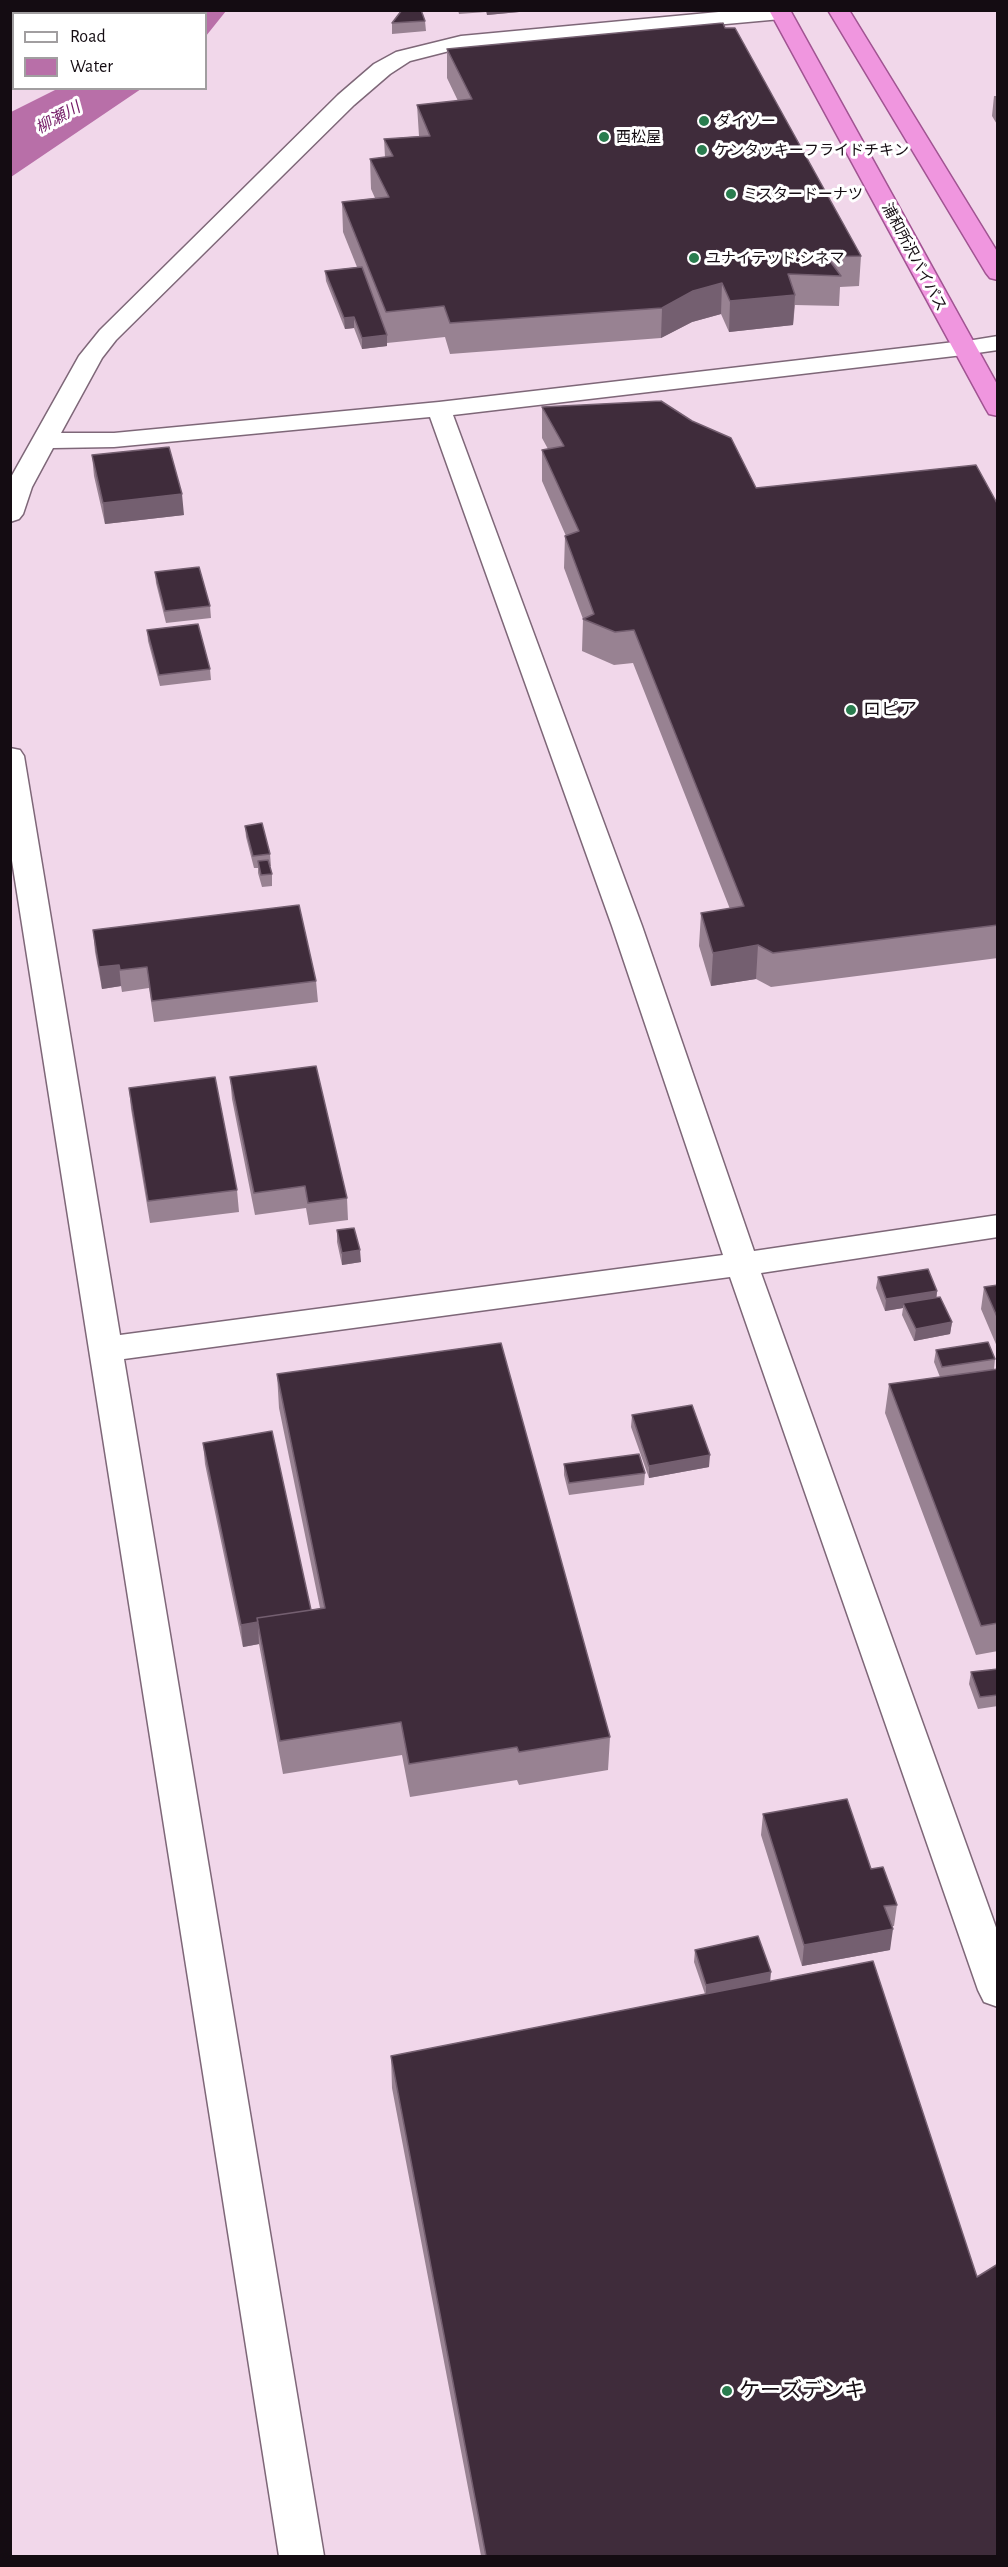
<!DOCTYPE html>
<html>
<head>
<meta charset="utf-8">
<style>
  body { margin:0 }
  #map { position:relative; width:1008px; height:2567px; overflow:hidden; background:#f1d7ea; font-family:"Alegreya Sans",sans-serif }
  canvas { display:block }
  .frame { position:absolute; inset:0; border:12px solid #140c12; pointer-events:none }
  .legend { position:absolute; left:12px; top:12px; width:195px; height:78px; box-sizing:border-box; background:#fff; border:2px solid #a19ea0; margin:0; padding:8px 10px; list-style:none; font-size:18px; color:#140c12 }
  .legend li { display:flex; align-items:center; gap:12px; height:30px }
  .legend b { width:30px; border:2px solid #a19ea0 }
</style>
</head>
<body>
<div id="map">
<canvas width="1008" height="2567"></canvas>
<div class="frame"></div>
<ul class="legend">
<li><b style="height:8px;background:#fff"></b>Road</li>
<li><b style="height:16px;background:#b86fa8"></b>Water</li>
</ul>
</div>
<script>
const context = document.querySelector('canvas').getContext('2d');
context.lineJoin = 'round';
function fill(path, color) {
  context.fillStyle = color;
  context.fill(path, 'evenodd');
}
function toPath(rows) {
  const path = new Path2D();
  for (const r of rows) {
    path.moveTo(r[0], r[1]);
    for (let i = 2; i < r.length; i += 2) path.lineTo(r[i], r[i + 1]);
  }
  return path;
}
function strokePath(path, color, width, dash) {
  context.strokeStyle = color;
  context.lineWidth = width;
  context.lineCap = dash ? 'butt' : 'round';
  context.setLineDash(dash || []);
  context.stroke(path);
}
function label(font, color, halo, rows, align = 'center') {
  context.font = font + ' "Alegreya Sans","Noto Sans JP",sans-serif';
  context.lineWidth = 6;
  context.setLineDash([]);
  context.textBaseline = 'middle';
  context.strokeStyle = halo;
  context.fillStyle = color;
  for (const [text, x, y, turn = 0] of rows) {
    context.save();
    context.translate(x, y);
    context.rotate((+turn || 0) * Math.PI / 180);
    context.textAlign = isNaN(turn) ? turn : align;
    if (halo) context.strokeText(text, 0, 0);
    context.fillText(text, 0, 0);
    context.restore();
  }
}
fill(toPath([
  [150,11,150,10,226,11,206,36,206,14,147,13],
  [57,89,141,89,11,177,11,112]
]), '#b86fa8');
const minor = toPath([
  [998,336,998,350,963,355,955,353,951,348,955,343,998,336]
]);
const tertiary = toPath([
  [740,10,790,10,791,13,788,17,781,19,461,48,410,61,390,74,354,105,116,340,102,358,61,433,114,433,439,402,963,341,971,343,975,348,971,353,963,355,453,415,642,926,754,1251,998,1215,998,1237,761,1273,998,1933,998,2007,984,2002,978,1990,730,1277,124,1359,324,2556,279,2556,10,848,10,748,20,750,24,756,120,1335,723,1255,612,926,430,417,114,447,53,448,32,487,23,514,19,519,10,522,10,479,79,356,100,330,338,95,374,64,396,52,461,36,740,10]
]);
const trunk = toPath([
  [769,10,790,10,998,386,998,416,989,414,986,409,769,10],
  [828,10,849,10,998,253,998,280,990,278,986,273,828,10]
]);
strokePath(minor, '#7e6778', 3);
strokePath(tertiary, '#7e6778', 3);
strokePath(trunk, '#a15492', 3);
fill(minor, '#fff');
fill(tertiary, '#fff');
fill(trunk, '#f096df');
fill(toPath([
  [458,10,519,10,519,12,487,15,486,12,459,14],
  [425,21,426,31,392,34,392,23],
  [725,28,861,256,859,286,840,287,839,306,795,305,793,325,729,332,721,314,692,322,661,338,450,354,445,337,387,343,387,346,362,349,354,328,345,329,326,281,325,271,357,267,343,232,342,202,375,198,371,189,370,159,385,157,384,139,419,136,417,105,458,101,447,78,447,49],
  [994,96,998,96,998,126,992,116],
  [542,407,756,488,998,505,998,958,771,987,756,979,711,986,699,946,701,913,730,909,633,663,614,665,582,651,583,619,564,568,565,536,566,536,542,481,542,450,548,449,542,438],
  [92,455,184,515,105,524,94,476],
  [155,572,210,606,211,618,166,623,156,583],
  [147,630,210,669,211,680,160,686,148,641],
  [245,826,270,854,271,866,270,866,272,874,272,886,262,887,258,873,258,868,254,868,246,837],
  [93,930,316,981,318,1002,154,1022,149,988,122,992,121,986,102,989,95,952],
  [230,1077,347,1198,348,1220,309,1225,306,1208,255,1215,232,1099],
  [129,1088,237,1190,239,1212,150,1223,131,1109],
  [337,1230,361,1262,342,1265,337,1242],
  [878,1277,937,1291,936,1298,952,1322,950,1334,914,1341,902,1315,903,1308,885,1311,876,1288],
  [998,1285,998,1349,981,1309,984,1287],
  [936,1350,995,1359,994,1369,998,1369,998,1651,976,1655,885,1413,889,1384,940,1377,934,1362],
  [277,1374,610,1737,608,1770,519,1785,517,1780,410,1797,402,1755,283,1774,259,1644,243,1647,205,1464,203,1443,311,1610,320,1608,279,1408],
  [632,1415,709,1467,649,1478,631,1427],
  [564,1464,645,1473,644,1485,569,1495,564,1475],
  [998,1669,998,1706,978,1709,969,1684,971,1672],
  [763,1814,871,1869,897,1905,894,1926,891,1926,890,1950,802,1966,761,1835],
  [695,1950,770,1981,977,2277,998,2556,481,2556,392,2088,391,2056,705,1994,694,1962]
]), '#988292');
fill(toPath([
  [487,10,519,10,519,12,487,15],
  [722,283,721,314,692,322,661,338,662,308,693,291],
  [795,295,793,325,729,332,730,301],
  [354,317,354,328,345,329,344,318],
  [387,335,387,346,362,349,362,338],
  [182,494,184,515,105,524,103,503],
  [758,945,756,979,711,986,713,953],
  [119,965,121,986,102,989,99,967],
  [360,1250,361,1262,342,1265,342,1253],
  [937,1291,936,1303,903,1303,903,1308,885,1311,886,1299],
  [952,1322,950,1334,914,1341,916,1329],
  [710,1455,709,1467,649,1478,649,1466],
  [258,1622,259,1644,243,1647,241,1625],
  [893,1929,890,1950,802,1966,804,1945],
  [771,1972,770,1983,706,1996,706,1985]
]), '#745f70');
const building = toPath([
  [402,10,421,10,425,21,392,23,402,10],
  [723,23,725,28,735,28,861,256,827,257,841,276,788,274,795,295,730,301,722,283,693,291,662,308,450,323,444,306,386,312,342,202,389,197,370,159,393,156,384,139,430,136,417,105,472,99,447,49,723,23],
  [362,267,387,335,362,338,354,317,344,318,325,271,362,267],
  [661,401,692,421,731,438,756,488,976,465,998,505,998,925,773,953,758,945,713,953,701,913,744,906,634,630,615,632,583,619,594,614,565,536,579,531,542,450,564,446,542,407,661,401],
  [169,447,182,494,103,503,92,455,169,447],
  [199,567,210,606,165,611,155,572,199,567],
  [198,624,210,669,159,675,147,630,198,624],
  [262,823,270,854,253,856,245,826,262,823],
  [268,860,272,874,261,875,258,861,268,860],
  [299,905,316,981,152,1001,147,967,120,970,119,965,99,967,93,930,299,905],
  [316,1066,347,1198,308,1203,305,1186,254,1193,230,1077,316,1066],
  [215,1077,237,1190,148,1201,129,1088,215,1077],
  [354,1228,360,1250,342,1253,337,1230,354,1228],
  [928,1269,937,1291,886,1299,878,1277,928,1269],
  [998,1285,998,1319,984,1287,998,1285],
  [940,1297,952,1322,916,1329,903,1303,940,1297],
  [988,1342,995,1359,942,1367,936,1350,988,1342],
  [501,1343,610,1737,519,1752,517,1747,409,1764,401,1722,280,1741,257,1618,325,1608,277,1374,501,1343],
  [998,1369,998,1623,981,1626,889,1384,998,1369],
  [692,1405,710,1455,649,1466,632,1415,692,1405],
  [272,1431,311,1610,257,1618,258,1622,241,1625,203,1443,272,1431],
  [639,1454,645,1473,569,1483,564,1464,639,1454],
  [998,1669,998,1695,980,1697,971,1672,998,1669],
  [847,1799,871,1869,883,1867,897,1905,884,1906,893,1929,804,1945,763,1814,847,1799],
  [758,1936,771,1972,706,1985,695,1950,758,1936],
  [873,1961,977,2277,998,2264,998,2556,486,2556,391,2056,873,1961]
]);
fill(building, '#3f2c3b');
strokePath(building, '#745f70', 1.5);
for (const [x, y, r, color] of [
  [704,121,6,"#297c4e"],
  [604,137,6,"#297c4e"],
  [702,150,6,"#297c4e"],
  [731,194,6,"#297c4e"],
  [694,258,6,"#297c4e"],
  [851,710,6,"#297c4e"],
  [727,2391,6,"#297c4e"]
]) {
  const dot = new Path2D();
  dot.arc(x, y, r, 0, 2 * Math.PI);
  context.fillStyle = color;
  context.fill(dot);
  strokePath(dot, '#fff', 2);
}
label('15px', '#140c12', '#fff', [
  ["ダイソー",716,121],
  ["西松屋",616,137],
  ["ケンタッキーフライドチキン",714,150],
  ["ミスタードーナツ",743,194],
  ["ユナイテッド·シネマ",706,258]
], 'left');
label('15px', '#140c12', '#fff', [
  ["浦和所沢バイパス",914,257,62]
]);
label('italic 16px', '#731a65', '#fff', [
  ["柳瀬川",58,118,-29]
]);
label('18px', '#140c12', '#fff', [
  ["ロピア",863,710]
], 'left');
label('21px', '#140c12', '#fff', [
  ["ケーズデンキ",739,2391]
], 'left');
</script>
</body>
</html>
